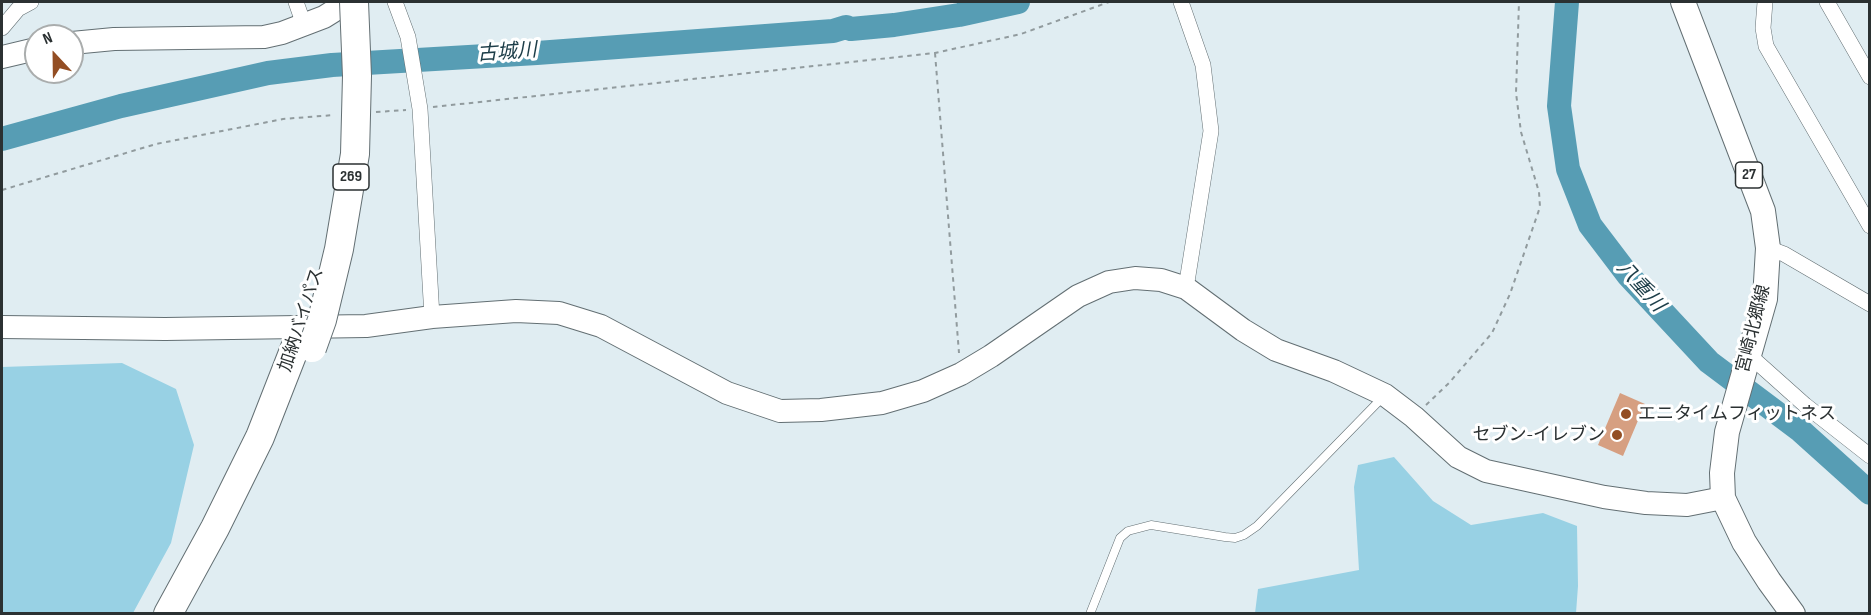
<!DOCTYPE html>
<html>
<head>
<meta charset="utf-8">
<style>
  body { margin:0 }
  #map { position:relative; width:1871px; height:615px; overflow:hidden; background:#e0edf2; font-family:"Sofia Sans Condensed",sans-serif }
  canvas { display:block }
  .frame { position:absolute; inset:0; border:3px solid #2b3132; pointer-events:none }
  .north { position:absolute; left:24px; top:24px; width:60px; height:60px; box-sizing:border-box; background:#fff; border:2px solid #aaadad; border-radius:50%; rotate:338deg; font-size:16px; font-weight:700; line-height:24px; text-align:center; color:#2b3132 }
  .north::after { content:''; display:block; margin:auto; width:21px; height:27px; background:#934e24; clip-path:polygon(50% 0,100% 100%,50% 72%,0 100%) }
</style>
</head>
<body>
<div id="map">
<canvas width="1871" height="615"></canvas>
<div class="frame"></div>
<div class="north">N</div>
</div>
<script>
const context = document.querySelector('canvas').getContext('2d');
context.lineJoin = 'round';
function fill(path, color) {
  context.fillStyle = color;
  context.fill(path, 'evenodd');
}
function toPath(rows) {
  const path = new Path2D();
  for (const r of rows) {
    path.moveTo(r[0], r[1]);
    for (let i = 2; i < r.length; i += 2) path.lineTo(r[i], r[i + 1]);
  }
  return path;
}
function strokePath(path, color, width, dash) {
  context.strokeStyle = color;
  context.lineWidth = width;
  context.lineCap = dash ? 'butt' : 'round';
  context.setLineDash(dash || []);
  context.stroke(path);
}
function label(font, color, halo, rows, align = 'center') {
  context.font = font + ' "Sofia Sans Condensed","Noto Sans JP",sans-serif';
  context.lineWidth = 6;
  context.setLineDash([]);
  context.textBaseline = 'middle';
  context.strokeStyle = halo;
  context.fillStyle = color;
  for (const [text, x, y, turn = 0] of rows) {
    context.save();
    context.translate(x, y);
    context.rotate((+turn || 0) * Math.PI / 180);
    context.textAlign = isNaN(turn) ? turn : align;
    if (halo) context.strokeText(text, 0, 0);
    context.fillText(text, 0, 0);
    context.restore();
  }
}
fill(toPath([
  [122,363,176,389,194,445,171,543,133,613,2,613,2,367],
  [1394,457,1433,501,1471,525,1543,513,1577,526,1578,586,1576,613,1255,613,1258,589,1359,570,1354,487,1358,465]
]), '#98d1e4');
strokePath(toPath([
  [1567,2,1559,106,1568,169,1590,225,1628,275,1709,362,1801,431,1870,493],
  [2,139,121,106,268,73,332,65,537,53,833,31,846,27,851,29,894,25,959,15,1018,2]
]), '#579db4', 24);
fill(toPath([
  [1620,393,1645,404,1623,456,1598,445]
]), '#d69f81');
const lane = toPath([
  [1090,614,1120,538,1128,531,1151,525,1225,537,1235,538,1244,535,1257,526,1383,397]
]);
const street = toPath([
  [296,2,304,25],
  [395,2,408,37,420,109,432,317],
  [1181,2,1203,65,1211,131,1186,288],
  [1765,2,1763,28,1766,46,1870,226],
  [1827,2,1870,77],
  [2,28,18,9,31,2],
  [1768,248,1784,254,1870,304],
  [1749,355,1805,405,1870,456]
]);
const secondary = toPath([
  [72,43,114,39,264,37,282,33,324,17,348,2],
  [2,57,36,49],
  [2,327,165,329,366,326,432,317,516,311,559,313,601,326,727,393,780,411,821,410,882,403,923,391,961,374,991,356,1078,296,1109,282,1135,278,1161,280,1186,288,1243,330,1276,350,1334,371,1385,395,1414,417,1458,457,1486,471,1604,497,1646,503,1687,505,1723,498]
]);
const primary = toPath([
  [1683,2,1763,211,1768,248,1765,299,1727,432,1722,473,1723,498,1744,542,1769,581,1793,614]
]);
const highway = toPath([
  [168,614,215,528,260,437,296,345]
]);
strokePath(lane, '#636f73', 9);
strokePath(street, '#636f73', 16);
strokePath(secondary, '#636f73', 24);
strokePath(primary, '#636f73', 26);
strokePath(highway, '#636f73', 30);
strokePath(toPath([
  [935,53,959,353],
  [433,107,935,53,1021,34,1109,2],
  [376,112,406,110],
  [2,190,156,144,283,119,334,115],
  [1426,405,1449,383,1492,333,1510,294,1540,207,1539,192,1521,132,1516,93,1519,2]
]), '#919b9e', 2, [4.5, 4.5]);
strokePath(lane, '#fff', 8);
strokePath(street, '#fff', 15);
strokePath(secondary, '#fff', 22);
strokePath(primary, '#fff', 24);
strokePath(highway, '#fff', 28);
const highwayBridge = toPath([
  [312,348,322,320,339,249,355,154,357,76,354,2]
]);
strokePath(highwayBridge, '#636f73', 30, []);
strokePath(highwayBridge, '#fff', 28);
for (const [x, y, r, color] of [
  [1626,414,6,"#934e24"],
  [1617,435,6,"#934e24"]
]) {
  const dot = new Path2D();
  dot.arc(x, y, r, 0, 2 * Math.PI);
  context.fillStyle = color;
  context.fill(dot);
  strokePath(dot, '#fff', 2);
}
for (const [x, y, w] of [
  [1749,175,27],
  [351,177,36]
]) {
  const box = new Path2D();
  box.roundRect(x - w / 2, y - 13, w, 26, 4.5);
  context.fillStyle = '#fff';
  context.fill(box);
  strokePath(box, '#2b3132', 1.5);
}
label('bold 16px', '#2b3132', null, [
  ["27",1749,175],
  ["269",351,177]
]);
label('18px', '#2b3132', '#fff', [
  ["加納バイパス",302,320,-72],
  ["宮崎北郷線",1754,329,-76]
]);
label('18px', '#2b3132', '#fff', [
  ["エニタイムフィットネス",1638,414],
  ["セブン-イレブン",1605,435,"right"]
], 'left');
label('italic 20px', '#1c3d48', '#fff', [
  ["古城川",507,53,-4],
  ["八重川",1640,287,48]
]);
</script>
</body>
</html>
